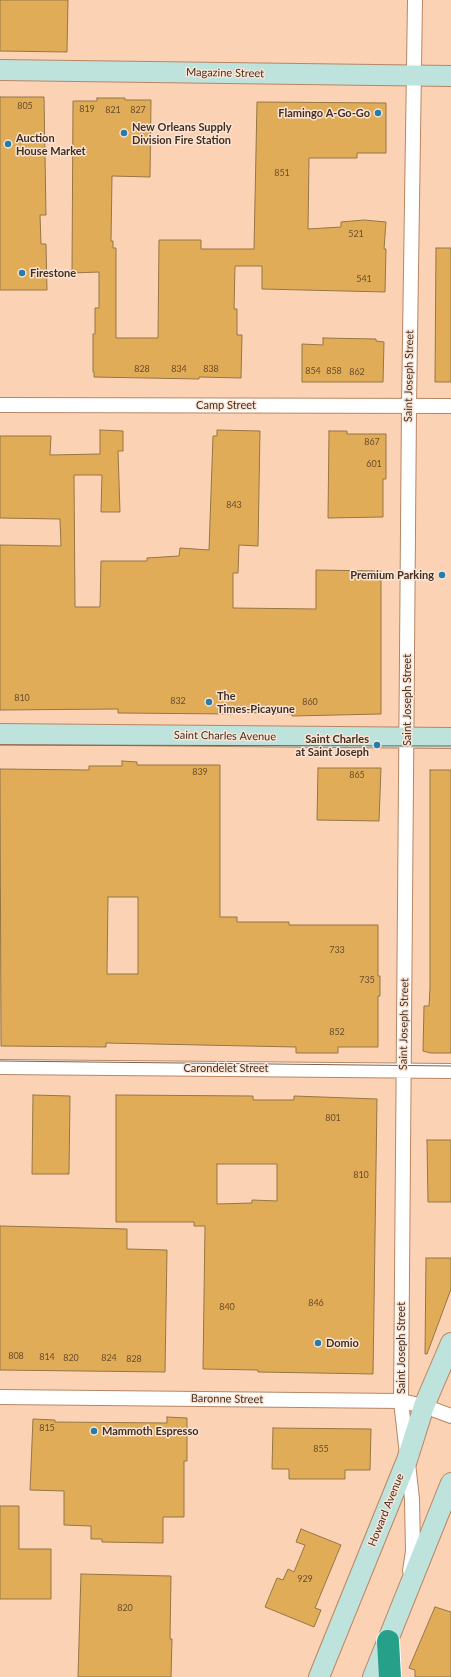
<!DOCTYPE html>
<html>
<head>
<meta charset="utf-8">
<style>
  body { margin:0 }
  canvas { display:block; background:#fcd2b5 }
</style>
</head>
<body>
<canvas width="451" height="1677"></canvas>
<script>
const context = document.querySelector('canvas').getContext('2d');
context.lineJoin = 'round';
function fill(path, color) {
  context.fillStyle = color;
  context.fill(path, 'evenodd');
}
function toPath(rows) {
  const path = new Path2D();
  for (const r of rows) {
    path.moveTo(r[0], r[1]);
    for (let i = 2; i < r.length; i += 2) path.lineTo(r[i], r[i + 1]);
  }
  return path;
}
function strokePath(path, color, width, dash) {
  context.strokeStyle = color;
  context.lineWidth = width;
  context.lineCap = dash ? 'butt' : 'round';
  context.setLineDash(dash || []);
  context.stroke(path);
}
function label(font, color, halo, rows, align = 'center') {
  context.font = font + ' Lato,sans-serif';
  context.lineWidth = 3;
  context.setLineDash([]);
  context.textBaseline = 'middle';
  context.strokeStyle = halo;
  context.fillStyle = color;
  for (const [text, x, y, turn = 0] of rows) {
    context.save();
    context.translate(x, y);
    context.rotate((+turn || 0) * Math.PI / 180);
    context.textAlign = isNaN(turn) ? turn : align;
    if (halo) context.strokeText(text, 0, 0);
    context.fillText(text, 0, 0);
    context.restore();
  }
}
const building = toPath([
  [0,0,68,0,67,52,0,51,0,0],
  [0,97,44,97,46,215,40,215,41,244,46,244,47,290,0,290,0,97],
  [97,98,125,98,125,100,151,100,150,177,112,176,111,241,113,241,113,248,116,248,116,338,158,338,159,240,201,240,201,249,254,249,257,102,386,103,386,153,357,153,357,158,309,158,308,229,341,227,341,222,364,220,386,222,384,249,386,249,385,292,262,289,262,266,235,266,234,309,237,309,237,335,242,335,241,378,199,377,199,379,94,377,94,372,93,372,93,334,95,334,95,308,99,308,99,272,72,273,73,101,97,101,97,98],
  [436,248,451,248,451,382,435,382,436,248],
  [323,338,376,339,376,341,384,342,383,382,302,382,302,344,323,345,323,338],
  [100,430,123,431,123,451,118,451,120,512,101,512,102,475,74,475,75,607,100,607,101,561,147,561,147,558,179,556,180,548,209,550,213,436,217,436,217,430,260,431,258,546,239,545,238,573,233,573,233,608,316,609,316,570,381,571,381,714,292,716,292,714,233,712,233,714,118,713,118,709,0,710,0,545,61,546,60,519,0,518,0,436,51,436,50,455,100,454,100,430],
  [329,431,347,431,347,434,386,434,386,479,383,479,383,517,328,518,329,431],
  [122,761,137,762,137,765,220,765,220,917,237,917,237,922,289,922,289,925,378,925,378,976,380,976,380,996,378,996,378,1047,338,1047,338,1053,296,1053,296,1047,106,1043,106,1047,1,1046,0,769,89,770,89,766,122,766,122,761],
  [108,897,138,897,138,974,107,974,108,897],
  [318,768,381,768,379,821,317,820,318,768],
  [430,770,451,770,451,1053,430,1053,423,1051,424,1006,429,1006,430,988,430,770],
  [33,1095,70,1096,69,1174,32,1174,33,1095],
  [116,1095,253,1096,253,1100,294,1100,294,1096,377,1099,373,1374,258,1372,258,1370,203,1369,205,1226,194,1226,194,1222,116,1222,116,1095],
  [217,1164,277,1164,277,1201,252,1200,252,1203,217,1204,217,1164],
  [427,1140,451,1140,451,1202,428,1202,427,1140],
  [0,1226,127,1229,127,1249,167,1250,165,1372,0,1370,0,1226],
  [426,1258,451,1258,451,1289,427,1354,425,1354,426,1258],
  [167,1417,187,1418,187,1461,184,1461,184,1517,163,1517,163,1543,102,1542,102,1539,91,1539,91,1526,64,1525,64,1491,30,1490,33,1419,55,1420,55,1422,167,1423,167,1417],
  [273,1428,371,1429,370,1470,345,1470,345,1479,289,1479,289,1469,272,1469,273,1428],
  [0,1506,19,1506,19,1549,51,1549,51,1599,0,1599,0,1506],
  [301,1529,341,1545,315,1608,321,1610,314,1627,265,1607,277,1578,283,1580,288,1569,294,1572,305,1545,296,1542,301,1529],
  [81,1574,171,1576,170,1639,172,1639,171,1677,78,1677,81,1574],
  [435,1607,451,1612,451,1677,415,1677,415,1670,409,1668,435,1607]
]);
fill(building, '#e1ac58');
strokePath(building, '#957645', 1);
const street = toPath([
  [0,405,451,406],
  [0,1067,451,1071],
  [0,1397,401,1401,424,1406,451,1416],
  [410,1571,413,1551,412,1499,401,1401,409,405,415,0]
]);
const secondary = toPath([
  [0,70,451,76],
  [0,734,451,738],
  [319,1677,407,1460,424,1406,451,1343],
  [373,1677,451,1483]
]);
const highway = toPath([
  [388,1641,390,1677]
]);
strokePath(street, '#b78663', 16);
strokePath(secondary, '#b78663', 22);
strokePath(highway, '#fff', 24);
strokePath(street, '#fff', 14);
strokePath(secondary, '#bee2dc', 20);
strokePath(highway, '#27a08a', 22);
strokePath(toPath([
  [0,745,451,746],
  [0,1061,451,1066]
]), '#7b604d', 1);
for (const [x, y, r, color] of [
  [378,113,4,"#257dac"],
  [124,133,4,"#257dac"],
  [8,144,4,"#257dac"],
  [22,273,4,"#257dac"],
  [442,575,4,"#257dac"],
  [209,702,4,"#257dac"],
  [377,745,4,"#257dac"],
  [318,1343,4,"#257dac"],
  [94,1431,4,"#257dac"]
]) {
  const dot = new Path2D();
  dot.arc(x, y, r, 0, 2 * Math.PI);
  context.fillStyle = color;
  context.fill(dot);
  strokePath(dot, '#fae4d5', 1.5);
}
label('9px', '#6a4e2e', null, [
  ["805",25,106],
  ["819",87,109],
  ["821",113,110],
  ["827",138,110],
  ["851",282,173],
  ["521",356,234],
  ["541",364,279],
  ["828",142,369],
  ["834",179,369],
  ["838",211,369],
  ["854",313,371],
  ["858",334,371],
  ["862",357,372],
  ["867",372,442],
  ["601",374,464],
  ["843",234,505],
  ["810",22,698],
  ["832",178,701],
  ["860",310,702],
  ["839",200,772],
  ["865",357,775],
  ["733",337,950],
  ["735",367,980],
  ["852",337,1032],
  ["801",333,1118],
  ["810",361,1175],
  ["846",316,1303],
  ["840",227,1307],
  ["808",16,1356],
  ["814",47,1357],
  ["820",71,1358],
  ["824",109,1358],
  ["828",134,1359],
  ["815",47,1428],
  ["855",321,1449],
  ["929",305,1579],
  ["820",125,1608]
]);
label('11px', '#432f20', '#fae4d5', [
  ["Magazine Street",225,73,1],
  ["Saint Joseph Street",409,376,-89],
  ["Camp Street",226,405],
  ["Saint Joseph Street",407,700,-90],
  ["Saint Charles Avenue",225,736,1],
  ["Saint Joseph Street",404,1024,-89],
  ["Carondelet Street",226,1068],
  ["Saint Joseph Street",401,1348,-90],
  ["Baronne Street",227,1399,1],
  ["Howard Avenue",386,1510,-68]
]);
label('bold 11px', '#432f20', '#fae4d5', [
  ["Flamingo A-Go-Go",370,113,"right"],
  ["New Orleans Supply",132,127],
  ["Division Fire Station",132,140],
  ["Auction",16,138],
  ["House Market",16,151],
  ["Firestone",30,273],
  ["Premium Parking",434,575,"right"],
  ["The",217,696],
  ["Times-Picayune",217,709],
  ["Saint Charles",369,739,"right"],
  ["at Saint Joseph",369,752,"right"],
  ["Domio",326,1343],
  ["Mammoth Espresso",102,1431]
], 'left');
</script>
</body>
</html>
